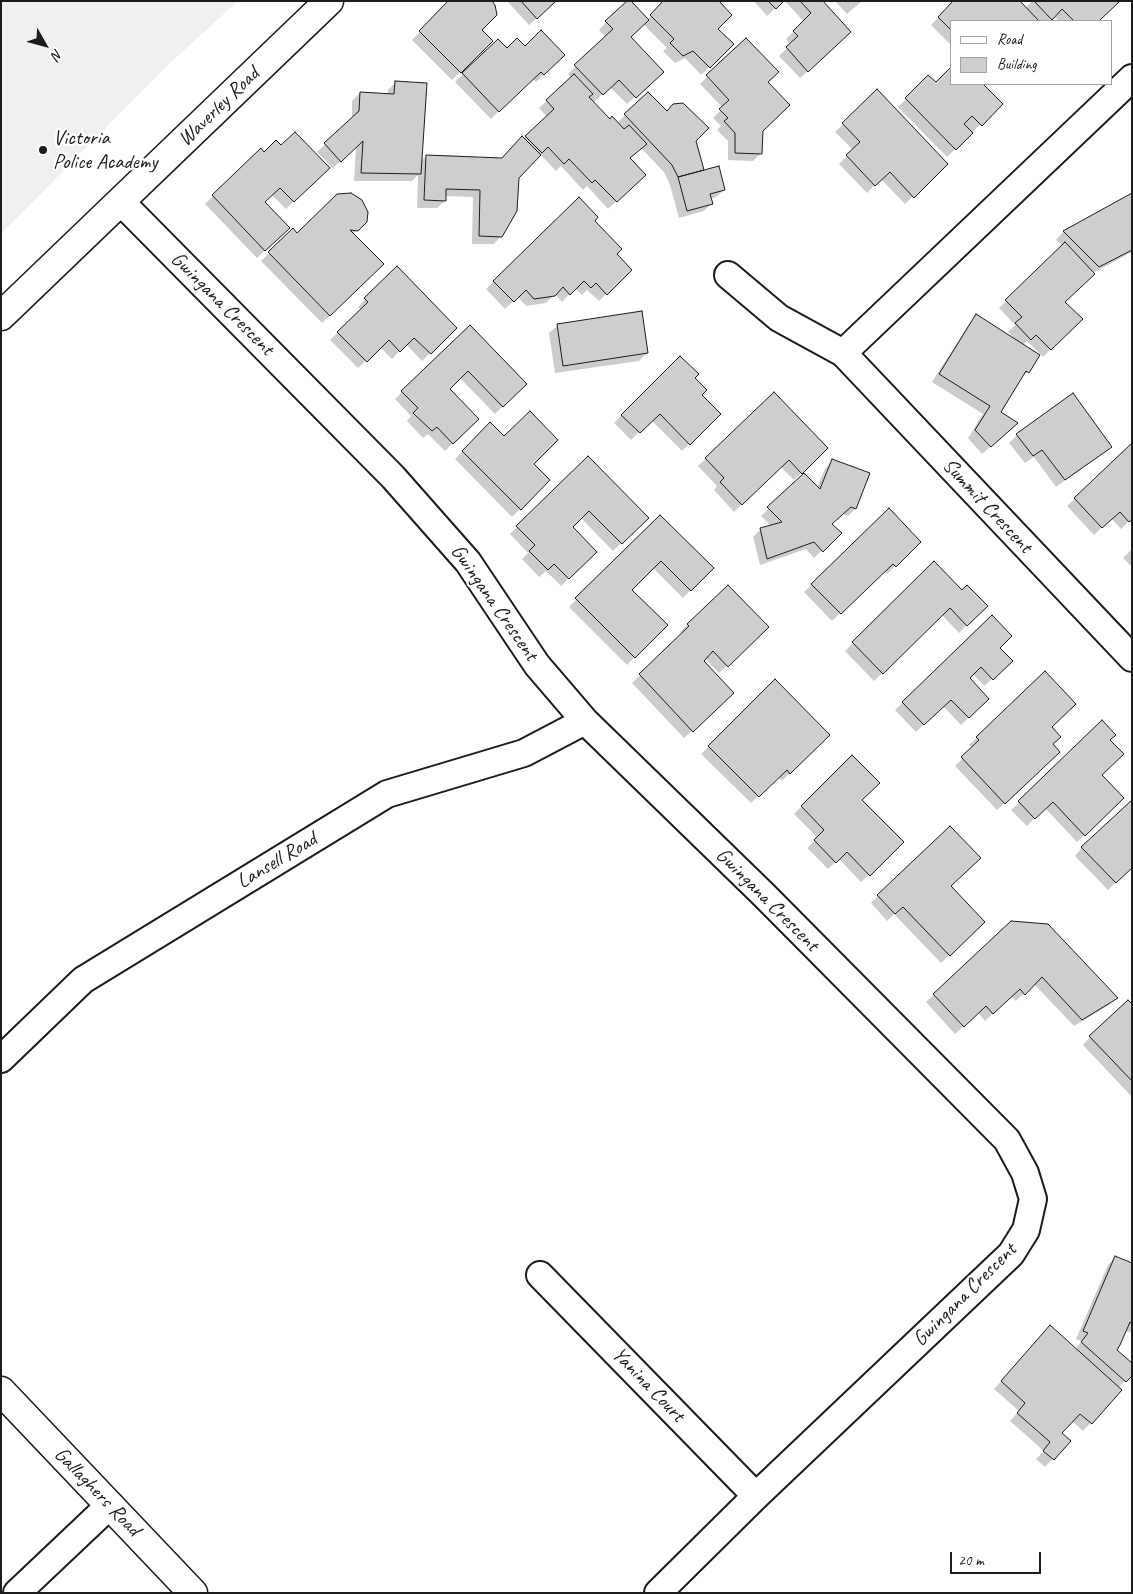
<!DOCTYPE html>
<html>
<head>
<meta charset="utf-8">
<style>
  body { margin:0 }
  #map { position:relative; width:1133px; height:1594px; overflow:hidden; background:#fff; font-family:Caveat,sans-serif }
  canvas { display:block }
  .frame { position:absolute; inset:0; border:2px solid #1c1c1c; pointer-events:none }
  .legend { position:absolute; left:950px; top:20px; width:162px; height:65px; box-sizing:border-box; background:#fff; border:1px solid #a4a4a4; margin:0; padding:6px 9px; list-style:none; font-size:15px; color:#1c1c1c }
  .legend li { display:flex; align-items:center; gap:10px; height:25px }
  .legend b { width:25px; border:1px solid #a4a4a4 }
  .north { position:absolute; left:20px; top:20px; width:50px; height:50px; -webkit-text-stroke:4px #fff; paint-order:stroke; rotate:128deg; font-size:14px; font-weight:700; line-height:20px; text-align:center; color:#1c1c1c }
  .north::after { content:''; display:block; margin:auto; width:18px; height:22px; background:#1c1c1c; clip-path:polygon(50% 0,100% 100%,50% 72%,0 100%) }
  .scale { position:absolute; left:950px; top:1552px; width:91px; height:22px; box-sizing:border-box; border:2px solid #1c1c1c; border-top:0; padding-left:6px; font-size:15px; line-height:18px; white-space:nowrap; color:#1c1c1c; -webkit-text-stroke:4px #fff; paint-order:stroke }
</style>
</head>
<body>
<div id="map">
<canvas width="1133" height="1594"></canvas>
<div class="frame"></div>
<ul class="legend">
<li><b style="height:6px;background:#fff"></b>Road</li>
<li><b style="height:14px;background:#cecece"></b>Building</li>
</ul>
<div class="north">N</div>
<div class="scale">20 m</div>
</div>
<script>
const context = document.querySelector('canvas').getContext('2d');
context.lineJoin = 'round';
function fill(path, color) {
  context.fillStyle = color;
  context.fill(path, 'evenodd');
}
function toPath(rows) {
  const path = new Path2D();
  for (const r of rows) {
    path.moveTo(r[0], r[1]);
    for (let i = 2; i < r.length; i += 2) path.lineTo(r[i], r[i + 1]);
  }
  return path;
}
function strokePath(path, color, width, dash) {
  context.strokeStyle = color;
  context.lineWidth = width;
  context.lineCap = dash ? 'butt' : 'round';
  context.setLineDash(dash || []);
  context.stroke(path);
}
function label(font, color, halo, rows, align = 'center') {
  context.font = font + ' Caveat,sans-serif';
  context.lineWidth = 4.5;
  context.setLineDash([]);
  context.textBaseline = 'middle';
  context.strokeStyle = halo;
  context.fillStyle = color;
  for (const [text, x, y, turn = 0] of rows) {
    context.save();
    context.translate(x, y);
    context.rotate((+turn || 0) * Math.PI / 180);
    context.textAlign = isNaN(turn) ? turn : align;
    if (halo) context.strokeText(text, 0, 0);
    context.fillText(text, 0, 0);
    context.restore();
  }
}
fill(toPath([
  [1,1,238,1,167,66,1,234]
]), '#f0f0f0');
fill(toPath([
  [450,1,491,41,452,80,412,40],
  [507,1,555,1,529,25],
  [665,1,717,29,732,44,701,75,685,58,675,63,663,51,667,48,643,24,630,37,654,79,627,104,610,87,593,103,610,121,617,123,648,93,695,141,704,171,724,190,716,197,710,199,711,204,704,211,679,218,670,185,664,172,641,148,629,159,644,175,608,209,587,186,583,190,561,166,556,171,540,154,518,177,501,236,494,244,472,244,473,197,445,196,445,201,437,208,417,208,418,175,412,181,354,181,356,147,333,168,317,152,352,119,352,101,360,93,388,95,388,90,396,82,421,161,427,156,502,159,547,117,539,108,571,78,568,74,606,37,599,30,606,22,647,20],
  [754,1,783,1,767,16],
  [785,1,821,1,842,39,800,78,779,56,791,44,786,39,804,22],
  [835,1,862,1,847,14],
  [955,1,1025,9,1031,2,1031,1,1119,1,1098,21,1059,21,1054,16,1049,21,952,21,952,46,931,25],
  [746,39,767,82,762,131,761,153,753,161,728,160,728,141,717,130,721,126,713,118,723,108,700,84],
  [498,40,507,50,525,48,564,55,536,82,532,78,491,119,455,82],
  [928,77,936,84,981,84,1001,104,947,157,898,107],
  [876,91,947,164,905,204,881,179,867,193,839,164,853,150,835,132],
  [281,146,328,168,286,209,272,195,264,202,288,228,257,258,205,204,260,150,264,154],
  [1132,195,1132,252,1093,273,1064,302,1081,319,1043,357,1027,341,1023,345,1028,372,1020,379,999,412,1009,431,982,454,968,438,983,414,932,382,969,324,976,316,1016,340,1008,332,1015,325,999,308,1063,246,1056,240,1063,232],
  [579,199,615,254,631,270,599,301,587,290,582,295,575,288,562,302,555,294,546,303,526,306,518,297,505,309,486,289],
  [365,221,353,234,382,264,322,323,261,261,293,230,297,234],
  [397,268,456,328,422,361,406,344,392,359,380,347,358,368,330,340,361,310,358,307],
  [641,313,647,353,639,361,555,373,549,333,557,326],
  [470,326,525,384,495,414,460,378,448,389,477,419,445,451,428,434,423,438,407,421,411,416,395,399],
  [680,357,693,378,700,395,719,414,682,451,651,420,631,440,614,423],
  [774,393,827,448,794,480,780,466,734,512,714,490,717,486,698,466],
  [490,424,549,480,512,517,455,459],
  [1017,435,1110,446,1102,454,1056,487,1034,457,1025,463,1009,443],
  [1132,445,1131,519,1121,529,1111,518,1094,535,1067,506],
  [588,458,647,518,613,551,581,518,572,527,596,552,561,586,546,571,539,577,522,559,528,553,510,534],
  [832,461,869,473,855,509,848,516,842,514,831,524,840,533,814,558,806,549,760,565,753,537,761,529,771,526,761,516,804,475,817,487,825,469],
  [889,510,919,542,887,574,884,570,832,621,804,592],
  [660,516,712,568,683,598,653,568,630,590,666,625,627,665,569,607],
  [1132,549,1132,567,1123,558],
  [934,563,962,592,986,606,959,633,942,615,874,681,845,651],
  [728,586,760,635,719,673,705,658,702,661,725,700,684,738,632,683,682,635,680,632],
  [992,616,998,648,1011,661,984,686,973,674,968,678,988,699,961,725,943,706,916,732,895,710],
  [1045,673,1051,744,1058,752,997,810,955,766,973,748,969,745],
  [775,681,828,735,782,781,778,777,751,803,701,754],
  [1102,722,1109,740,1101,775,1123,798,1077,842,1045,808,1027,826,1011,810],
  [852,757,861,800,902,842,861,882,839,859,828,869,807,848,818,838,794,814],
  [1082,848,1132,867,1108,890,1075,856],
  [949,886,983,922,941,963,894,914,887,921,871,903,878,896],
  [1012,922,1116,998,1109,1005,1074,1026,1034,984,1016,1001,1011,996,985,1021,978,1013,955,1034,926,1002],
  [1132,1005,1132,1097,1083,1045,1090,1037],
  [1115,1257,1132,1264,1132,1333,1125,1331,1115,1350,1132,1374,1118,1388,1121,1390,1083,1431,1072,1421,1061,1433,1070,1441,1045,1467,1036,1459,1044,1451,1010,1421,1019,1411,994,1389,1043,1335,1075,1349,1082,1341,1076,1339,1108,1265]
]), '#0003');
const building = toPath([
  [448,1,492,1,495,5,497,15,482,30,493,41,461,73,419,31,448,1],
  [521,1,556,1,537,19,521,1],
  [627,1,631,1,649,20,631,37,664,72,636,98,619,80,603,95,574,65,613,29,605,21,627,1],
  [663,1,719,1,732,15,718,29,734,44,710,68,693,51,683,56,670,43,674,39,650,15,663,1],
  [768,1,784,1,776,9,768,1],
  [800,1,823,1,851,32,808,72,786,47,798,36,793,31,811,13,800,1],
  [953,1,1020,1,1039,21,952,21,952,31,938,17,953,1],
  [1034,1,1120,1,1099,21,1074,21,1062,9,1052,20,1034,1],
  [541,30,565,55,544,75,541,72,499,112,462,73,498,39,507,48,517,38,525,46,541,30],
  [746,38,779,72,768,82,790,105,763,131,762,154,735,153,735,133,724,121,728,118,719,109,729,100,706,75,746,38],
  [952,66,952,84,983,84,1003,104,982,126,972,116,964,124,973,133,956,150,905,98,928,75,936,82,952,66],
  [574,74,593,94,589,97,610,119,612,116,624,129,629,125,647,144,630,158,646,175,617,202,595,180,592,183,569,159,564,164,548,147,542,153,525,136,554,109,546,100,574,74],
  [395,81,427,83,421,174,361,173,363,141,341,162,324,143,359,111,360,92,394,94,395,81],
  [877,89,948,164,914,198,890,172,875,186,846,155,860,142,842,123,877,89],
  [648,92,667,111,673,104,683,103,709,128,696,141,704,170,678,177,672,165,624,114,648,92],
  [295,132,330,168,294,202,280,188,265,202,290,228,265,251,212,195,261,148,264,152,276,140,281,145,295,132],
  [522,136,541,155,519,178,517,211,502,237,479,236,480,190,446,189,446,201,424,200,426,155,502,158,522,136],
  [719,166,725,190,710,194,713,204,687,211,678,177,719,166],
  [351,193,362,200,368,212,367,222,358,231,350,230,384,264,330,316,268,252,293,228,297,233,337,194,351,193],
  [1132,193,1132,250,1099,267,1063,231,1132,193],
  [579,197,598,217,595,221,622,249,617,254,632,270,607,295,596,283,591,288,584,281,570,295,563,287,555,296,534,299,526,290,514,302,493,281,579,197],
  [1065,242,1095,274,1065,302,1083,319,1051,350,1036,335,1031,340,1015,323,1022,317,1005,300,1065,242],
  [397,266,457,328,431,354,414,338,400,352,389,340,367,362,337,332,368,302,364,298,397,266],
  [642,311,648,353,563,366,557,324,642,311],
  [976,314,1040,355,1029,373,1026,371,1001,412,1018,423,991,447,975,430,990,406,939,374,976,314],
  [470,325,527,384,503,407,468,371,450,389,479,419,453,444,437,427,432,431,413,413,418,408,401,391,470,325],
  [680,356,699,374,695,378,707,390,702,395,721,414,690,445,660,414,640,433,621,415,680,356],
  [774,392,828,448,802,474,789,460,742,505,720,482,724,478,705,458,774,392],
  [1073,393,1112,447,1065,480,1042,450,1033,456,1016,434,1073,393],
  [530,411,558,440,534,464,550,480,521,510,462,451,490,422,504,436,530,411],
  [1132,443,1132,520,1129,522,1120,512,1102,528,1074,498,1132,443],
  [588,456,649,518,622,544,589,511,573,527,597,552,569,579,554,564,548,570,529,551,535,545,516,526,588,456],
  [832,459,870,473,856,509,851,507,832,524,842,533,823,552,814,542,767,559,760,528,782,522,767,507,804,473,820,489,832,459],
  [889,508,921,542,896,567,893,564,841,614,811,584,889,508],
  [660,515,714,568,691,591,661,561,632,590,668,625,635,658,575,598,660,515],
  [934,561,962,590,967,585,988,606,967,626,950,608,883,674,852,642,934,561],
  [728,585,769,627,728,667,713,651,704,661,734,693,693,732,639,674,689,626,687,624,728,585],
  [992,615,1012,636,1000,648,1013,661,993,680,981,667,970,678,989,699,969,718,951,700,924,725,902,702,992,615],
  [1045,671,1076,704,1052,727,1061,737,1053,744,1060,752,1005,804,961,757,979,740,976,737,1045,671],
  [775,679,830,735,790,774,787,770,759,797,708,746,775,679],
  [1102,720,1116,735,1110,740,1124,754,1102,775,1124,798,1085,836,1053,802,1035,819,1018,801,1102,720],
  [852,755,880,783,862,800,904,842,870,876,847,852,836,863,814,840,824,830,801,806,852,755],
  [1132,800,1132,868,1116,883,1081,847,1132,800],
  [950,826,981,858,951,886,985,922,950,956,903,907,895,914,877,895,950,826],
  [1011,921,1048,924,1118,998,1082,1020,1042,977,1025,995,1020,989,993,1014,986,1006,964,1027,933,994,1011,921],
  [1128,1000,1132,1004,1132,1081,1089,1036,1128,1000],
  [1115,1256,1132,1263,1132,1323,1130,1322,1120,1345,1117,1350,1132,1363,1132,1376,1126,1382,1081,1342,1088,1333,1083,1331,1115,1256],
  [1050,1325,1122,1390,1092,1424,1080,1414,1062,1433,1071,1441,1054,1460,1043,1451,1050,1442,1017,1413,1025,1403,1001,1381,1050,1325]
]);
fill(building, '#cecece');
strokePath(building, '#1c1c1c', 1);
const street = toPath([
  [121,202,393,477,468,562,537,665,585,721,764,895,1007,1140,1025,1173,1033,1199,1026,1230,1011,1254,756,1496,658,1593],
  [728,275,779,318,843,353,1132,658],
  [843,353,1132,78],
  [1,1059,83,980,387,794,524,753,585,721],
  [540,1275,756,1496],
  [17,1593,110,1505]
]);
const secondary = toPath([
  [1,1391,193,1593]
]);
const primary = toPath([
  [1,316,329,1]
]);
strokePath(street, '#1c1c1c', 30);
strokePath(secondary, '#1c1c1c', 31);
strokePath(primary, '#1c1c1c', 31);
strokePath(street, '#fff', 26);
strokePath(secondary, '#fff', 28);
strokePath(primary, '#fff', 28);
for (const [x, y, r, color] of [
  [43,150,5,"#1c1c1c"]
]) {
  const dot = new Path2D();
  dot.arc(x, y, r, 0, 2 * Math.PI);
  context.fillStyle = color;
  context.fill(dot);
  strokePath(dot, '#fff', 2);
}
label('21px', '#1c1c1c', '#fff', [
  ["Waverley Road",219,107,-44],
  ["Gwingana Crescent",222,304,45],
  ["Summit Crescent",987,506,47],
  ["Gwingana Crescent",494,603,55],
  ["Lansell Road",277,861,-31],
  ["Gwingana Crescent",767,900,45],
  ["Gwingana Crescent",965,1295,-45],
  ["Yanina Court",648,1385,46],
  ["Gallaghers Road",97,1492,46]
]);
label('21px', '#1c1c1c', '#fff', [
  ["Victoria",53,138],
  ["Police Academy",53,162]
], 'left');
</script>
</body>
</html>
